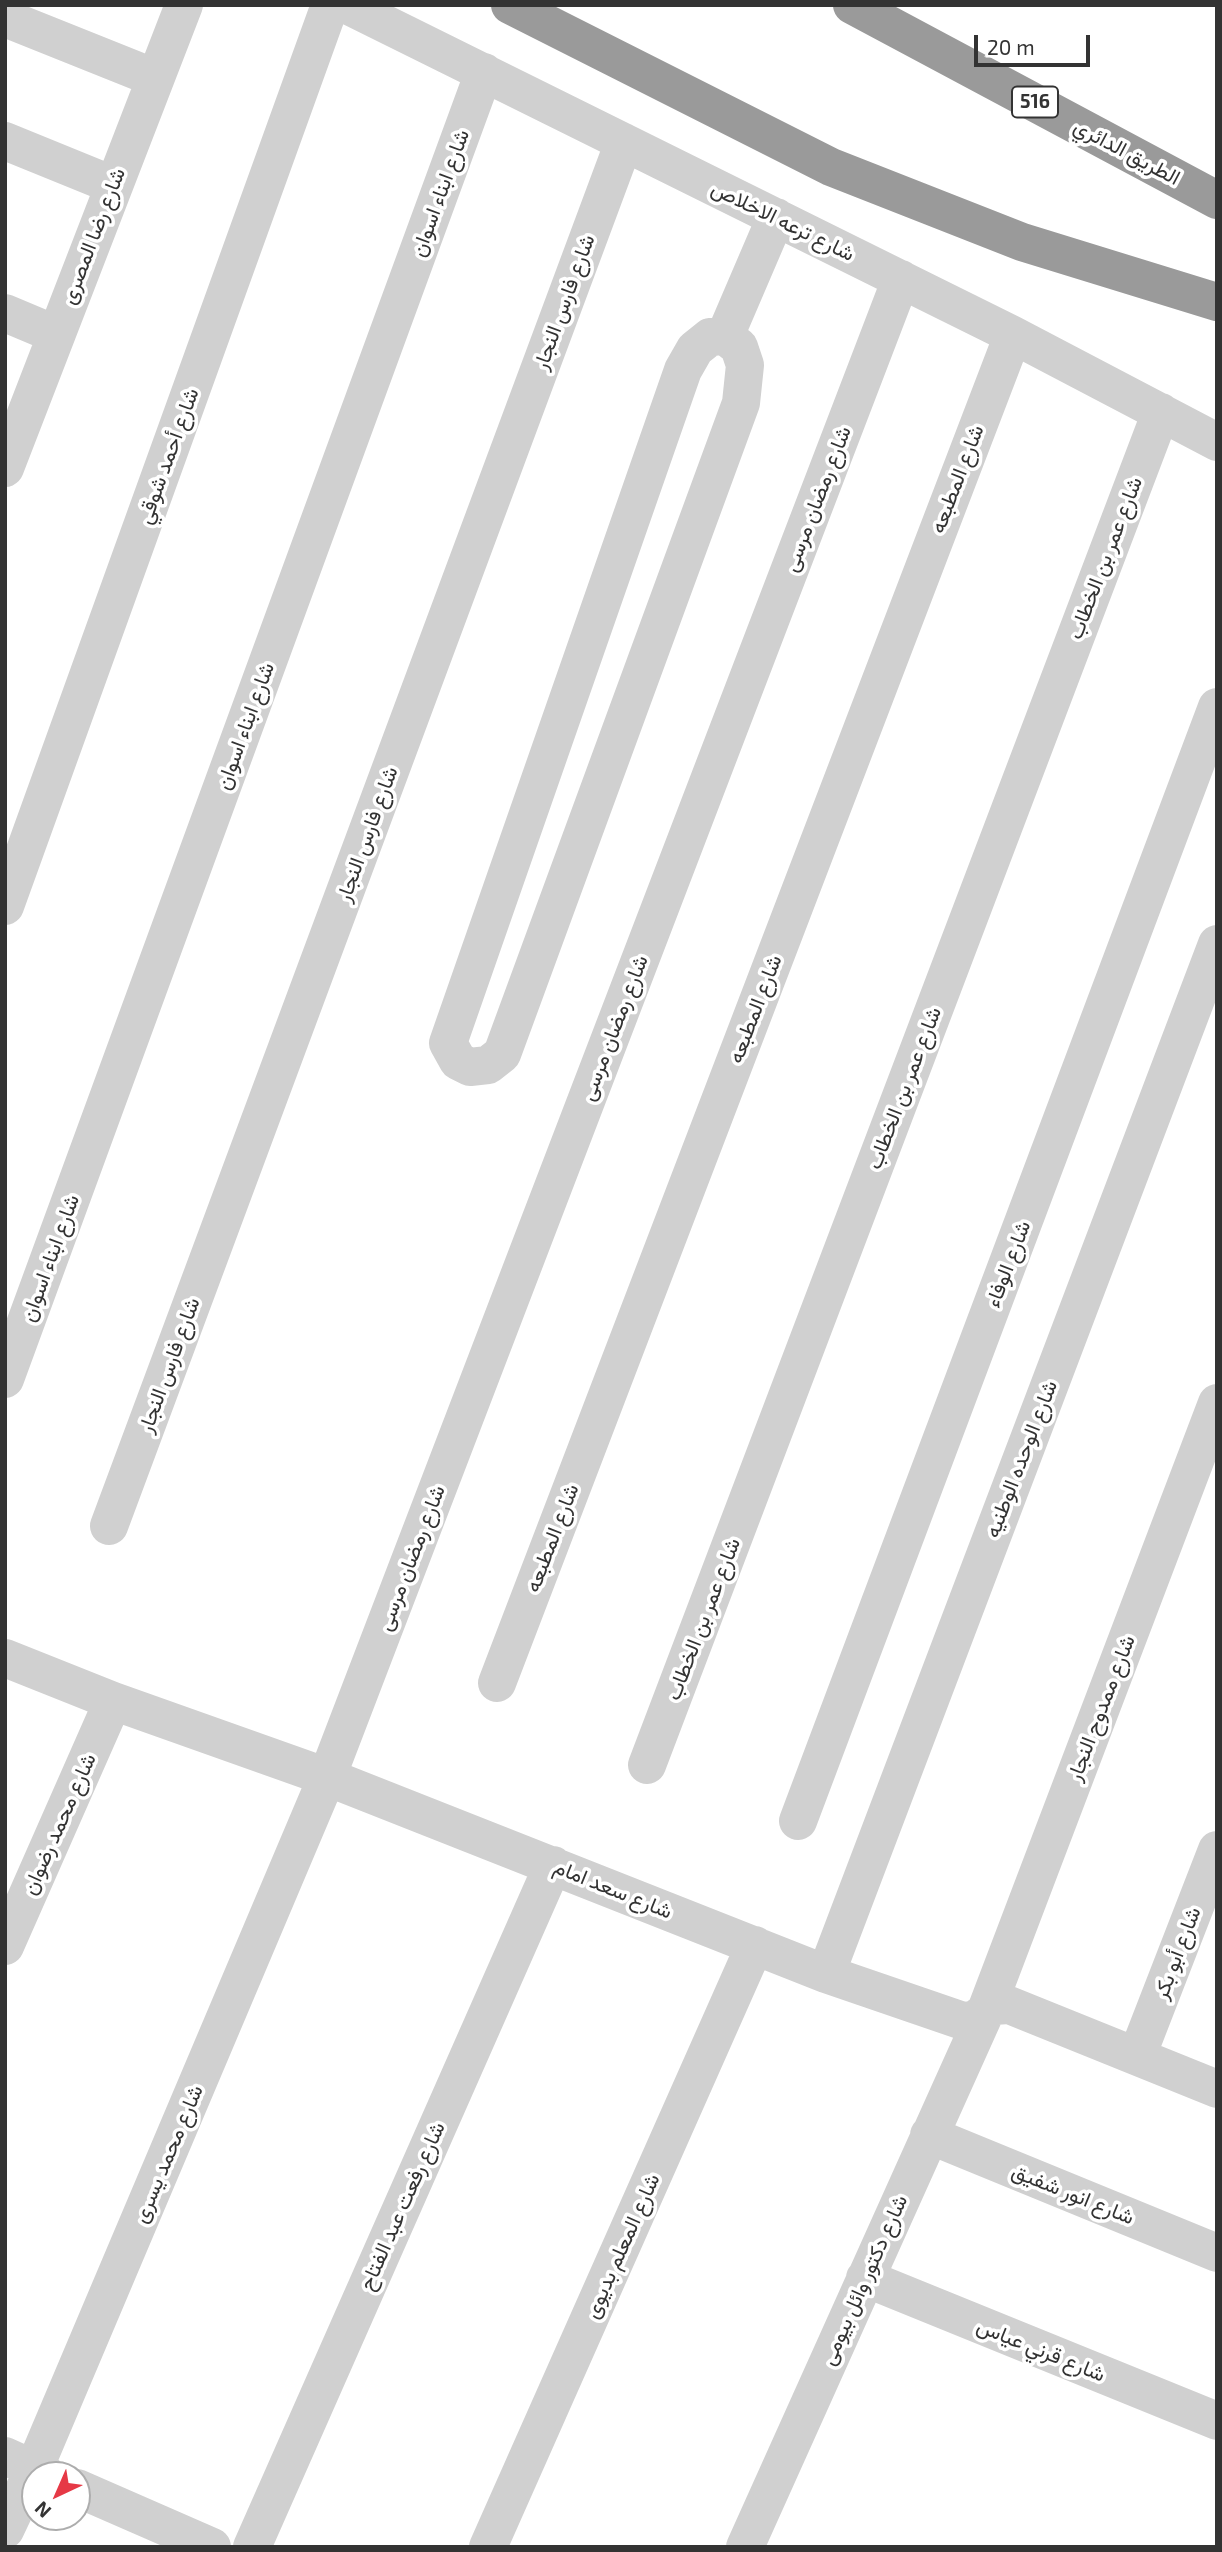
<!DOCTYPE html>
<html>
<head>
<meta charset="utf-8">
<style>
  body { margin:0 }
  #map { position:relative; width:1222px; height:2552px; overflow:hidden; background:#fff; font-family:"Exo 2",sans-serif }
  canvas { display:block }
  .frame { position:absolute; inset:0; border:7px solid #333; pointer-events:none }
  .north { position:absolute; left:21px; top:2461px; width:70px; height:70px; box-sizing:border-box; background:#fff; border:2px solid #adadad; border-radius:50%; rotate:224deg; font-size:19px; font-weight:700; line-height:28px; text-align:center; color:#333 }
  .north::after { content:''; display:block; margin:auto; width:24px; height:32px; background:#e63946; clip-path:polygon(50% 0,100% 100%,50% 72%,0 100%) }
  .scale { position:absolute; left:974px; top:35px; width:116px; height:32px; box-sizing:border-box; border:4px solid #333; border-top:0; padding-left:9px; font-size:21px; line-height:24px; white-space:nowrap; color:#333; -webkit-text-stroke:5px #fff; paint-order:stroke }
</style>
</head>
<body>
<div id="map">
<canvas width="1222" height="2552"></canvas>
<div class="frame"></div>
<div class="north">N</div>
<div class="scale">20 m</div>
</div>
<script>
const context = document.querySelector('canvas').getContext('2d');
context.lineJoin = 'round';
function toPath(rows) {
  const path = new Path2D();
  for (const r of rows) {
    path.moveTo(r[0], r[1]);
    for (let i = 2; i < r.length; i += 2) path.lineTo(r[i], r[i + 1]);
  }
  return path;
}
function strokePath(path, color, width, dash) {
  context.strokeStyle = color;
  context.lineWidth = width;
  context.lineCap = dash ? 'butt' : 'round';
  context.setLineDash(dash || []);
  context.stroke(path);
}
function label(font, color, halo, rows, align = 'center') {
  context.font = font + ' "Exo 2",Vazirmatn,sans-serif';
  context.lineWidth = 7;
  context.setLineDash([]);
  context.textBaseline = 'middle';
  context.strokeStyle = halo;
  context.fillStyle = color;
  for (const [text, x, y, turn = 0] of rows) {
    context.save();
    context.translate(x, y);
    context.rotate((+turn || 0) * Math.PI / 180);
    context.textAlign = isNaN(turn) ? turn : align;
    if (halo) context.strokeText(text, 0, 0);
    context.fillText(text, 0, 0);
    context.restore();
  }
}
strokePath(toPath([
  [347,5,1013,335,1217,442],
  [5,18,155,78],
  [5,141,113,185],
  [5,313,55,334],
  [725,336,739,347,745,365,741,403,502,1054,488,1065,470,1067,458,1061,448,1043,683,370,695,349,710,337,725,336,776,217],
  [5,468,184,5],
  [5,906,330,5],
  [5,1379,484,72],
  [109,1526,624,142],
  [5,1658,113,1701,327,1777,826,1974,963,2021,974,2020,993,2006,1009,2005,1217,2089],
  [497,1683,1013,335],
  [647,1765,1161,412],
  [798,1821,1217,707],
  [5,1946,113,1701],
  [826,1974,1217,944],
  [1137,2056,1217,1850],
  [929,2135,1217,2253],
  [865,2278,1217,2421],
  [5,2456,47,2475],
  [77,2488,212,2547],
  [5,2530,34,2469,327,1777,901,279],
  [252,2547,553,1865],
  [488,2547,755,1945],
  [745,2547,985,2013,1217,1403]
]), '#d0d0d0', 38);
strokePath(toPath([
  [510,5,831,167,1022,242,1217,302],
  [852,5,1217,200]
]), '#9a9a9a', 38);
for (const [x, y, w] of [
  [1035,102,46]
]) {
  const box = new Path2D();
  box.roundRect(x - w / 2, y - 15.5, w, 31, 5);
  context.fillStyle = '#fff';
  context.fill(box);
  strokePath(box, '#333', 2);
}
label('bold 19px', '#333', null, [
  ["516",1035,102]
]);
label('21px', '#333', '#fff', [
  ["الطريق الدائري",1127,152,28],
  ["شارع ابناء اسوان",440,193,-70],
  ["شارع ترعه الاخلاص",783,221,26],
  ["شارع رضا المصرى",93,236,-69],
  ["شارع فارس النجار",564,302,-70],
  ["شارع أحمد شوقي",168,456,-70],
  ["شارع المطبعه",957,479,-69],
  ["شارع رمضان مرسى",817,499,-69],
  ["شارع عمر بن الخطاب",1105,558,-69],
  ["شارع ابناء اسوان",245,726,-70],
  ["شارع فارس النجار",367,834,-70],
  ["شارع المطبعه",755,1009,-69],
  ["شارع رمضان مرسى",614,1028,-69],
  ["شارع عمر بن الخطاب",904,1088,-69],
  ["شارع ابناء اسوان",50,1258,-70],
  ["شارع الوفاء",1008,1264,-69],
  ["شارع فارس النجار",169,1365,-70],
  ["شارع الوحده الوطنيه",1021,1459,-69],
  ["شارع المطبعه",552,1538,-69],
  ["شارع رمضان مرسى",411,1558,-69],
  ["شارع عمر بن الخطاب",703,1619,-69],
  ["شارع ممدوح النجار",1101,1708,-69],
  ["شارع محمد رضوان",59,1824,-66],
  ["شارع سعد امام",613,1889,22],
  ["شارع أبو بكر",1177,1953,-69],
  ["شارع محمد يسرى",168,2154,-67],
  ["شارع انور شفيق",1073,2194,22],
  ["شارع رفعت عبد الفتاح",402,2206,-66],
  ["شارع المعلم بديوى",622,2246,-66],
  ["شارع دكتور وائل بيومى",864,2280,-66],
  ["شارع قرني عياس",1041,2350,22]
]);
</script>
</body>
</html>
